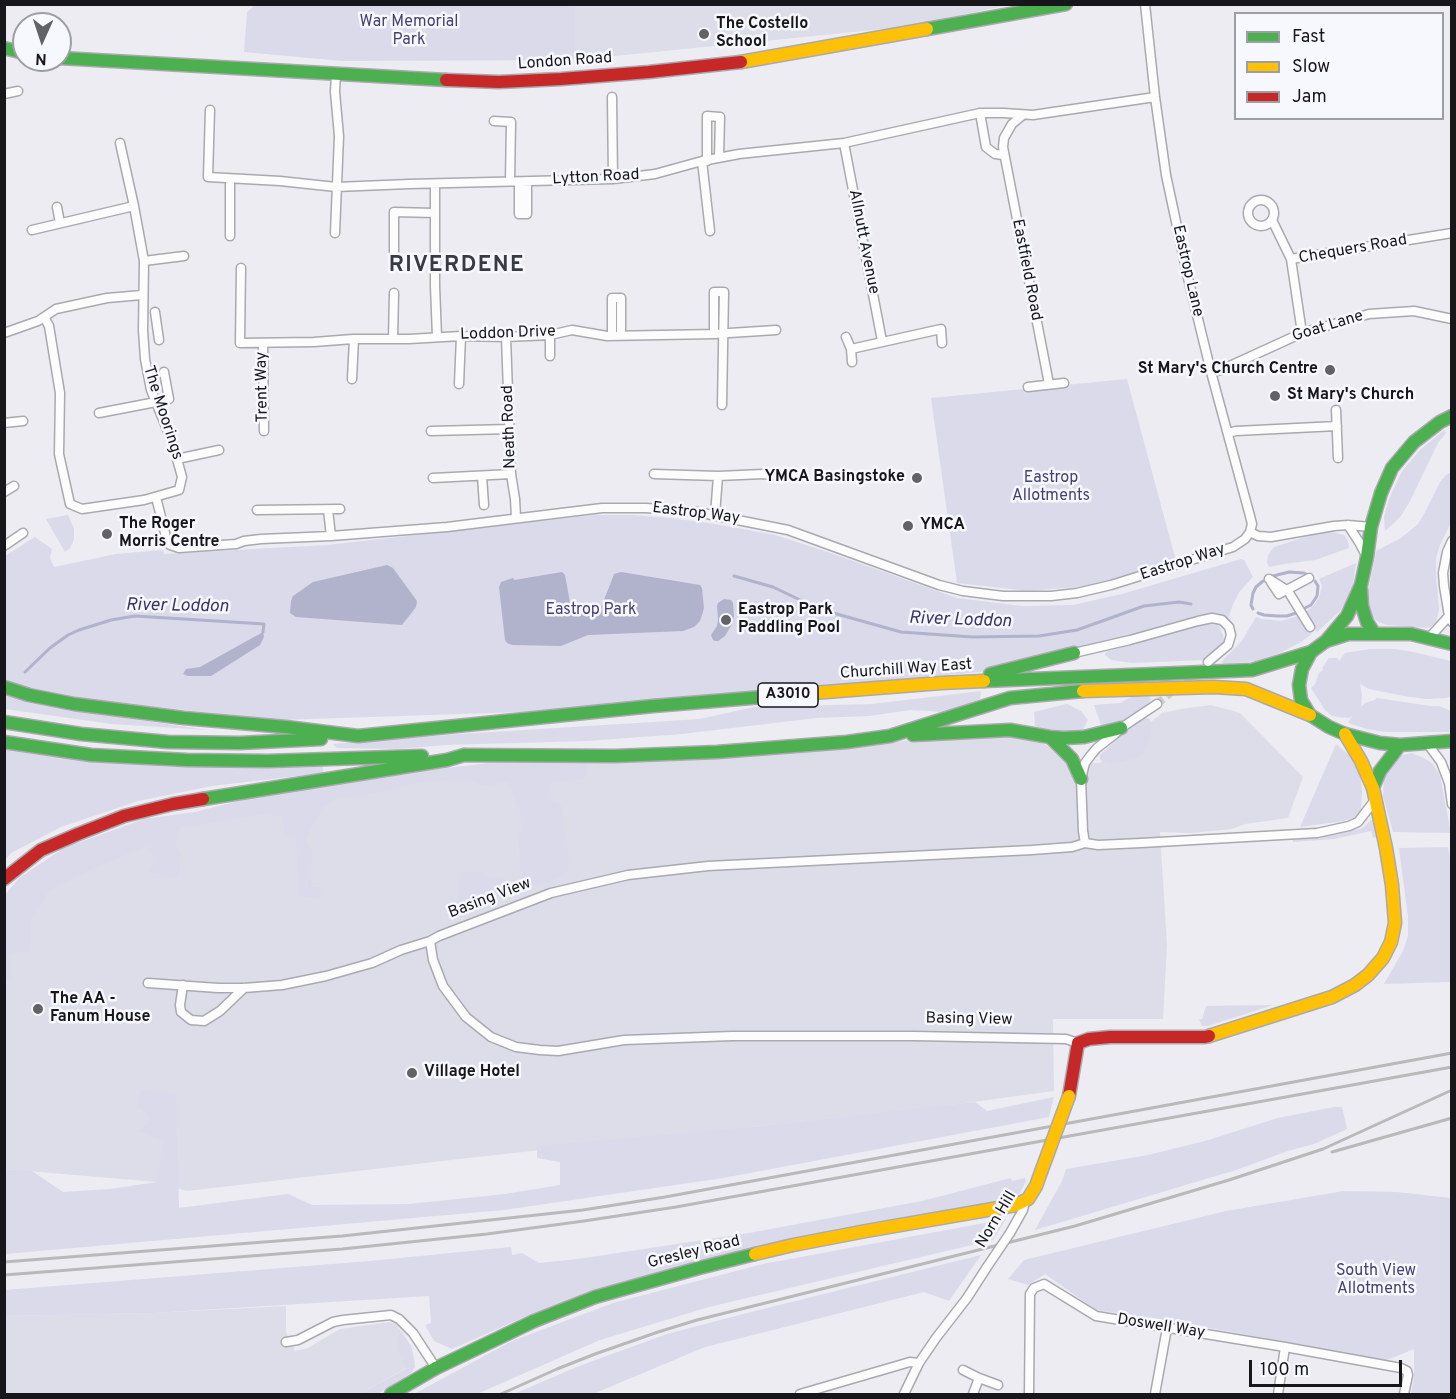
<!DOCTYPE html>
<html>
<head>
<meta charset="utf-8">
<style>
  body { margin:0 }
  #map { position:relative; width:1456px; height:1399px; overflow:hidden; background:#ececf2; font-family:Overpass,sans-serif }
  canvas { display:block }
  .frame { position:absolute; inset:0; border:6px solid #17171b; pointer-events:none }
  .legend { position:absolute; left:1234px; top:12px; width:210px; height:108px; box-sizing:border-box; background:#f7f8fe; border:2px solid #9d9ea3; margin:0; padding:8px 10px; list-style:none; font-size:18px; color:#17171b }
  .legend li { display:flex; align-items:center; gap:12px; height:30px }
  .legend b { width:30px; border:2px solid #9d9ea3 }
  .north { position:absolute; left:12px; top:12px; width:60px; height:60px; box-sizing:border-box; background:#f7f8fe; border:2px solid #9d9ea3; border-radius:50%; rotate:183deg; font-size:16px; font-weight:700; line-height:24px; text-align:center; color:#17171b }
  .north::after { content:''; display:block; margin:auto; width:21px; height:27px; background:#626266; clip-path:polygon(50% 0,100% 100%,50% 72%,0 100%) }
  .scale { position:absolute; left:1249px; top:1360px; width:153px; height:27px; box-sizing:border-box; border:3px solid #17171b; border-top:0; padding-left:8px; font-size:18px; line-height:21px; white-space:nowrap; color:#17171b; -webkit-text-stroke:4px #f7f8fe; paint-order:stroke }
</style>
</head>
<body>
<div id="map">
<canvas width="1456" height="1399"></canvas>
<div class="frame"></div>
<ul class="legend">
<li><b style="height:8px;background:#4caf50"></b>Fast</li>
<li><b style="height:8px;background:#ffc107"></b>Slow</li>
<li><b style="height:8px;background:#c62828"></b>Jam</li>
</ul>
<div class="north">N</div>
<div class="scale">100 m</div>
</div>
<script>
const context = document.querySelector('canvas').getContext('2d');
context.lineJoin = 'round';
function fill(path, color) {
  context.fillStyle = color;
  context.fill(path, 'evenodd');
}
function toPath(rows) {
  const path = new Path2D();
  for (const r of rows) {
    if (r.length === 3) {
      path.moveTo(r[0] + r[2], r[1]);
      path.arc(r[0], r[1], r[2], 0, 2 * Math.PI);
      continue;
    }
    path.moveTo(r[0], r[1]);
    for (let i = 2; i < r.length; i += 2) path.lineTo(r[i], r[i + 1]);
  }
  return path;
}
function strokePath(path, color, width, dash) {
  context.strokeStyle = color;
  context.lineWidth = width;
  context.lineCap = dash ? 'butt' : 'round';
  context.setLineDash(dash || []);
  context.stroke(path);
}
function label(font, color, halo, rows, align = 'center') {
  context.font = font + ' Overpass,sans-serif';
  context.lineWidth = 5;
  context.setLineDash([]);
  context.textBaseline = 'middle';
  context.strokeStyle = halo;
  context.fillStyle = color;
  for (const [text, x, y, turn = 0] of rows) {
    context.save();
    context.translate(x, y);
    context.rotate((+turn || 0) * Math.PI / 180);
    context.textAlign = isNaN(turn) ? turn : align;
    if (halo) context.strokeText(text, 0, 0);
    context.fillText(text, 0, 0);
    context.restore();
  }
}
fill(toPath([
  [575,5,575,4,1009,5,903,27,575,60],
  [1211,705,1240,713,1303,777,1288,818,1245,824,1232,829,1191,833,1160,832,1167,945,1163,1019,1053,1019,1054,1091,936,1107,468,1158,187,1191,157,1182,5,1169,5,925,39,890,150,834,264,802,502,764,729,756,984,734,1027,735,1055,750,1069,764,1100,763,1162,713,1181,709],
  [286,1306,286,1332,295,1351,308,1348,340,1329,390,1322,396,1324,411,1346,415,1363,360,1394,5,1394,4,1316,153,1313]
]), '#dcdde8');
fill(toPath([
  [255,5,575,5,575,60,342,61,244,52,247,12],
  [1127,379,1176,561,1088,586,1028,591,957,583,931,398],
  [1444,430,1446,433,1438,443,1410,501,1401,516,1394,523,1385,531,1384,517,1389,499,1402,471,1420,450],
  [1451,472,1451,523,1440,545,1436,558,1436,575,1439,609,1436,623,1430,627,1425,628,1387,625,1378,622,1373,617,1369,605,1368,593,1376,551,1401,538,1418,524,1424,514,1440,482,1446,475],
  [68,515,74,529,74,540,70,548,65,552,46,519],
  [594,515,632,515,670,518,715,524,775,535,828,552,957,598,1022,606,1073,605,1122,594,1241,559,1244,560,1253,577,1240,591,1233,604,1228,619,1219,616,980,672,552,711,280,720,80,699,21,686,5,679,5,556,35,537,52,549,50,558,54,567,116,554,163,550,164,554,327,545],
  [1333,532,1344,535,1348,541,1349,548,1315,560,1284,564,1269,567,1267,562,1268,555,1274,547,1317,533],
  [1356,563,1353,585,1347,599,1340,611,1317,632,1305,612,1313,606,1319,598,1322,586,1319,579],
  [1298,616,1312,634,1301,642,1280,653,1256,661,1223,664,1222,661,1241,642,1256,617,1262,619,1281,621],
  [1217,622,1223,635,1224,641,1222,647,1205,660,1132,663,1111,660,1105,655,1106,652,1146,640,1207,623],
  [1370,649,1395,649,1413,652,1451,661,1451,696,1446,698,1426,699,1404,696,1369,689,1360,684,1362,696,1361,707,1365,703,1375,700,1377,698,1430,706,1439,706,1451,711,1451,732,1385,732,1367,729,1351,724,1348,722,1353,715,1349,718,1338,717,1332,716,1325,710,1311,688,1315,684,1319,673,1323,670,1322,668,1329,658,1338,658,1339,661,1345,653],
  [981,691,980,699,944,712,911,710,869,716,816,718,682,734,587,741,446,745,395,749,337,748,333,744,460,734,700,719,754,707,872,704],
  [5,693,22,700,132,719,208,730,112,724,5,709],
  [1147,695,1151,699,1145,709,1130,715,1114,728,1101,725,1094,705,1120,703,1131,697],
  [1067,704,1081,711,1088,720,1081,733,1069,738,1035,726,1034,712],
  [1142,717,1150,719,1151,736,1147,747,1140,757,1112,764,1100,760,1100,755,1127,730],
  [1336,744,1349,755,1360,774,1362,791,1361,810,1355,817,1344,821,1300,827],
  [5,748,70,759,170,767,323,767,323,773,212,786,138,801,61,827,11,853,5,860],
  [1412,753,1424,758,1433,764,1440,776,1451,833,1393,832,1383,796,1384,777,1388,765,1398,756],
  [587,758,587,770,583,779,551,782,548,800,561,805,569,861,567,874,536,885,521,881,518,834,523,830,519,807,508,782,483,786,468,779,422,782,362,796,336,798,322,808,305,840,312,851,311,887,322,887,318,900,299,895,296,836,285,836,283,817,266,813,238,819,180,827,175,845,181,853,179,879,148,872,154,861,148,846,96,867,49,890,31,920,30,951,9,953,11,980,5,980,5,895,19,878,64,848,144,819,195,812,254,797,430,770,505,761],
  [1371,820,1374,820,1376,829,1379,836,1373,838,1371,831,1334,839,1293,842,1293,840,1327,836,1363,828],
  [1448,847,1452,867,1451,982,1384,984,1403,951,1408,936,1408,917,1399,848],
  [483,871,490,878,502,877,504,883,504,892,487,899,457,909,459,873],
  [115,998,117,1003,115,1009,99,1011,84,1010,80,1008,81,1001,94,999],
  [1273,1005,1208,1026,1202,1026,1199,1019,1202,1019,1206,1006],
  [141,1090,176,1094,179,1208,288,1194,312,1205,409,1204,505,1194,560,1185,560,1162,537,1158,537,1146,752,1127,975,1102,987,1111,1054,1097,1049,1117,723,1178,504,1210,5,1254,5,1169,32,1171,63,1192,110,1189,157,1182,164,1142,138,1131,151,1121,148,1113,137,1107],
  [1334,1107,1342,1107,1347,1129,1314,1144,1288,1151,1236,1170,1035,1230,1062,1181,1066,1169,1148,1155,1205,1141,1278,1118],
  [1011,1178,1012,1181,1025,1178,1026,1181,1017,1199,865,1227,697,1262,592,1290,531,1314,452,1349,434,1341,425,1325,431,1323,429,1296,153,1313,5,1316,5,1290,370,1261,511,1247,512,1255,522,1253,539,1263,578,1259,749,1233,922,1201],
  [1344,1191,1397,1192,1451,1198,1451,1394,1411,1394,1414,1378,1414,1349,1387,1360,1363,1356,1166,1320,1096,1310,1045,1274,1028,1285,1008,1279,1024,1260,1226,1211],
  [1006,1219,993,1240,709,1307,600,1340,477,1394,414,1394,512,1341,613,1303,763,1264],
  [981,1255,949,1301,924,1292,705,1347,593,1394,514,1394,579,1366,667,1334,743,1314],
  [402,1332,411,1346,415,1367,411,1373,378,1394,360,1394,407,1368,398,1349,397,1336]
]), '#dadaeb');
fill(toPath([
  [387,565,393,568,417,601,416,607,402,625,296,617,290,613,291,601,293,596,313,582],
  [562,572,565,575,571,608,575,612,595,612,600,610,613,577,614,574,621,572,700,585,702,588,704,608,702,615,700,621,694,627,683,631,588,635,561,646,512,645,507,643,505,640,499,587,501,582,513,578,514,580],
  [724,599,731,600,733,603,734,616,732,624,725,636,718,641,715,641,713,640,711,635,717,626,718,620,717,606,718,603],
  [263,632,264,637,260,645,211,676,188,676,183,674,186,669,200,667]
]), '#b1b2cc');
strokePath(toPath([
  [734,576,773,587,819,609,901,632,972,637,1039,636,1077,630,1144,606,1179,602,1191,604],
  [1273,576,1289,572,1304,573,1307,575],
  [1305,608,1311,605,1317,596,1318,586,1315,581],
  [1253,609,1251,605,1253,593,1256,587,1263,581],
  [1258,613,1264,615,1277,616,1287,616,1296,613],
  [25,672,50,648,68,635,79,630,111,620,135,616,264,624,263,632]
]), '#b1b2cc', 3);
strokePath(toPath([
  [1157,704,1194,673]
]), '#ccccd2', 8, [8, 4]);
const street = toPath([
  [1145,4,1155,97,1166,175,1188,278,1211,372,1250,516,1252,524,1250,532],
  [4,94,18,91],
  [612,97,613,179],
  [210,110,208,177,280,181,336,187,409,184,613,179,655,174,702,161,739,154,844,143,980,113,1004,113,1033,115,1155,97],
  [980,113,986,147,995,154,1003,155],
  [1023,115,1012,124,1004,138,1003,147,1049,384],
  [494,121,511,122,510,181],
  [844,143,882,341],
  [702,161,710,231],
  [707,161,707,116,720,117,719,158],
  [230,179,230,236],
  [519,182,519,214,527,214,527,182],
  [435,184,435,286,437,337],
  [1261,213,13],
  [57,207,60,223],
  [1272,220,1291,259],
  [32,230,134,206],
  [335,233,339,136,335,92,336,73],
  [394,252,394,212,435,213],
  [144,261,184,256],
  [241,268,240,343,314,342,353,339,409,339,461,336,506,337,550,335,572,330,607,336,714,334,776,330],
  [155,312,159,340],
  [44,317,49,326,60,393,59,454,70,504,82,509,144,500,179,490,182,477,177,459,173,444,151,390,145,359,143,330,144,261,134,206,120,143],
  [4,333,38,321,56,309,107,298,142,295],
  [1302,333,1291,259,1452,233],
  [714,334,714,292,724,292,722,405],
  [612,335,612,298,621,298,621,335],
  [506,337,511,474,515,499,516,517],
  [846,337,851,349,852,362],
  [393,339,394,293],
  [263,343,264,431],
  [851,349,941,329,942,343],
  [550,356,550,335],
  [164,372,169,399],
  [1211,372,1221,370,1302,333,1369,314,1414,311,1452,319],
  [352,379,354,339],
  [459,384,461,336],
  [1028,387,1064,383],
  [1336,410,1338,458],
  [99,413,156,402],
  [4,423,23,421],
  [431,431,510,429],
  [1228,433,1236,431,1337,426],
  [177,459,219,450],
  [654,474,718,476,763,474,792,477],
  [482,476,484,505],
  [433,478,511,474],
  [4,492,14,486],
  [156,497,167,541,170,545,179,548,236,544,244,541,261,539,331,536,447,527,602,508,646,508,697,512,788,530,939,585,963,591,1003,596,1051,596,1077,593,1111,585,1233,547,1245,539,1250,532],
  [257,510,340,509],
  [328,510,331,536],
  [715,515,718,476],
  [1348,525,1359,542,1367,557],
  [1250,532,1258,536,1271,537,1334,526,1348,525,1371,527],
  [1452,541,1447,552,1443,573,1444,586,1449,616,1452,622],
  [4,546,23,533],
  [1269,579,1288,591,1310,627],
  [1271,582,1279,594,1309,578],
  [1429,638,1449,616],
  [1074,653,1130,640,1198,621,1212,618,1222,620,1229,627,1231,635,1228,645,1208,662],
  [1427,743,1441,762,1449,783,1452,804],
  [1085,843,1083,831,1081,779,1085,763,1091,755,1097,748,1115,734,1121,728,1157,704],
  [430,941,433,960,443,986,466,1017,491,1037,516,1047,540,1050,558,1051,624,1040,732,1036,914,1036,1066,1039,1078,1043],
  [148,983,218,988,244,988,282,985,326,976,372,963,401,950,430,941,439,936,551,893,628,875,708,866,1032,850,1072,847,1085,843,1098,845,1141,843,1317,833,1349,826,1358,822,1375,800],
  [183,985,180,1005,181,1012,191,1020,204,1021,220,1011,244,988],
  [1010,1233,1023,1210,1025,1202],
  [286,1342,298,1340,333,1322,343,1320,391,1315,399,1319,413,1333,436,1368],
  [963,1370,979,1378,998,1385],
  [800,1394,910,1362,919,1363],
  [904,1394,919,1363,936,1338,967,1298,987,1267],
  [973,1394,979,1378],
  [1029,1394,1030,1294,1034,1288,1044,1284,1096,1316,1285,1347,1401,1368,1407,1371,1408,1375,1404,1394],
  [1155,1394,1167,1328],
  [1278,1394,1285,1347]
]);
const fast = toPath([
  [927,29,1066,4],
  [4,48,24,53],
  [60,58,446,80],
  [1361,589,1362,606,1367,622,1374,633],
  [1326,641,1347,616,1361,585,1367,557,1371,527,1381,493,1392,468,1414,442,1440,422,1452,416],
  [1452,644,1411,634,1348,634,1326,641,1311,652,1302,669,1299,685,1301,700,1310,715,1329,727,1345,734,1380,743,1400,745,1452,741],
  [990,674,1074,653],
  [984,681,1252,670,1311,652],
  [4,687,29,695,74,704,184,718,286,727,358,736],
  [4,722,81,734,168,742,240,743,321,739],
  [913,735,1010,730,1050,737,1064,738,1084,737,1121,728],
  [358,736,653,706,800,694],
  [1050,737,1072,759,1081,779],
  [4,742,91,755,187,760,268,761,422,756],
  [464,755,615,756,717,752,847,742,890,736,1010,698,1083,691],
  [1373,788,1380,771,1400,745],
  [203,799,447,760,464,755],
  [391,1394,436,1368,534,1321,595,1297,699,1268,755,1254]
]);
const slow = toPath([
  [741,62,927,29],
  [1083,691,1214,687,1246,689,1310,715],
  [800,694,941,683,984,681],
  [1209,1036,1332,997,1355,985,1368,975,1383,958,1391,942,1395,923,1392,885,1386,848,1373,788,1361,761,1345,734],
  [755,1254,793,1245,866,1231,1016,1205,1028,1199,1036,1186,1041,1172]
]);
const jam = toPath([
  [446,80,499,82,561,79,649,72,741,62],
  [4,879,41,850,78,834,124,816,173,804,203,799],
  [1069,1096,1078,1043,1089,1039,1110,1037,1205,1037,1209,1036]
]);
strokePath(street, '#a9a9ae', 11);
strokePath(fast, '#a9a9ae', 15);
strokePath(slow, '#a9a9ae', 15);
strokePath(jam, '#a9a9ae', 15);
strokePath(street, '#fcfcfd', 8);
strokePath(fast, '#4caf50', 12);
strokePath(slow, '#ffc107', 12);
strokePath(jam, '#c62828', 12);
strokePath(toPath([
  [1332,1152,1452,1118],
  [4,1262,342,1236,583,1210,665,1197,1452,1053],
  [4,1275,342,1249,487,1234,584,1221,676,1207,1452,1067],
  [501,1394,557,1369,595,1354,658,1332,697,1320,1075,1226,1229,1180,1323,1149,1452,1090]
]), '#b9b9ba', 3);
const streetBridge = toPath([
  [987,1267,1010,1233]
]);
const slowBridge = toPath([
  [1041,1172,1069,1096]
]);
strokePath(streetBridge, '#a9a9ae', 11, []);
strokePath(slowBridge, '#a9a9ae', 15, []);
strokePath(streetBridge, '#fcfcfd', 8);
strokePath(slowBridge, '#ffc107', 12);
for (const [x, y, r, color] of [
  [704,34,6,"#626266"],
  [1330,370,6,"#626266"],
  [1275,396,6,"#626266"],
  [917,478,6,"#626266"],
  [908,526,6,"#626266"],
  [107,534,6,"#626266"],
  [726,620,6,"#626266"],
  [38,1009,6,"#626266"],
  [412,1073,6,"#626266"]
]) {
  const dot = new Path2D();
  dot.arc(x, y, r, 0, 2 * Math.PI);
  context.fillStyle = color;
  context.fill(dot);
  strokePath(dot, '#f7f8fe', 2);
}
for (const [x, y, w] of [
  [788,695,60]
]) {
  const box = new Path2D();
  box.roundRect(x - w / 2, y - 12, w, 24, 4.5);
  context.fillStyle = '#f7f8fe';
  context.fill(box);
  strokePath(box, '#17171b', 1.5);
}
label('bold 15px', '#17171b', null, [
  ["A3010",788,695]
]);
label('16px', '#454273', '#f7f8fe', [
  ["War Memorial",409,23],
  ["Park",409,41],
  ["Eastrop",1051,479],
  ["Allotments",1051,497],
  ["Eastrop Park",591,611],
  ["South View",1376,1272],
  ["Allotments",1376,1290]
]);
label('bold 16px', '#17171b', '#f7f8fe', [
  ["The Costello",716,25],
  ["School",716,43],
  ["St Mary's Church Centre",1318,370,"right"],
  ["St Mary's Church",1287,396],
  ["YMCA Basingstoke",905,478,"right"],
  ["The Roger",119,525],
  ["Morris Centre",119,543],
  ["YMCA",920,526],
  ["Eastrop Park",738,611],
  ["Paddling Pool",738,629],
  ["The AA -",50,1000],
  ["Fanum House",50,1018],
  ["Village Hotel",424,1073]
], 'left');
label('16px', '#17171b', '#f7f8fe', [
  ["London Road",565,62,-4],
  ["Lytton Road",596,178,-3],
  ["Allnutt Avenue",863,242,79],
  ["Chequers Road",1353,250,-10],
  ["Eastfield Road",1026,270,79],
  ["Eastrop Lane",1187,271,77],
  ["Goat Lane",1328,327,-17],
  ["Loddon Drive",508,334,-2],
  ["Trent Way",263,387,-91],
  ["The Moorings",162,413,72],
  ["Neath Road",510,427,-92],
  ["Eastrop Way",696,514,7],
  ["Eastrop Way",1183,563,-18],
  ["Churchill Way East",906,670,-4],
  ["Basing View",490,899,-21],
  ["Basing View",969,1020,1],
  ["Norn Hill",997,1220,-59],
  ["Gresley Road",694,1253,-14],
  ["Doswell Way",1161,1327,9]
]);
label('italic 18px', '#383565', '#f7f8fe', [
  ["River Loddon",177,607,1],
  ["River Loddon",960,621,2]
]);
context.letterSpacing = '1.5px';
label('bold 22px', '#393a42', '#f7f8fe', [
  ["RIVERDENE",457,267]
]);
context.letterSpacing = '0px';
</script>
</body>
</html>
